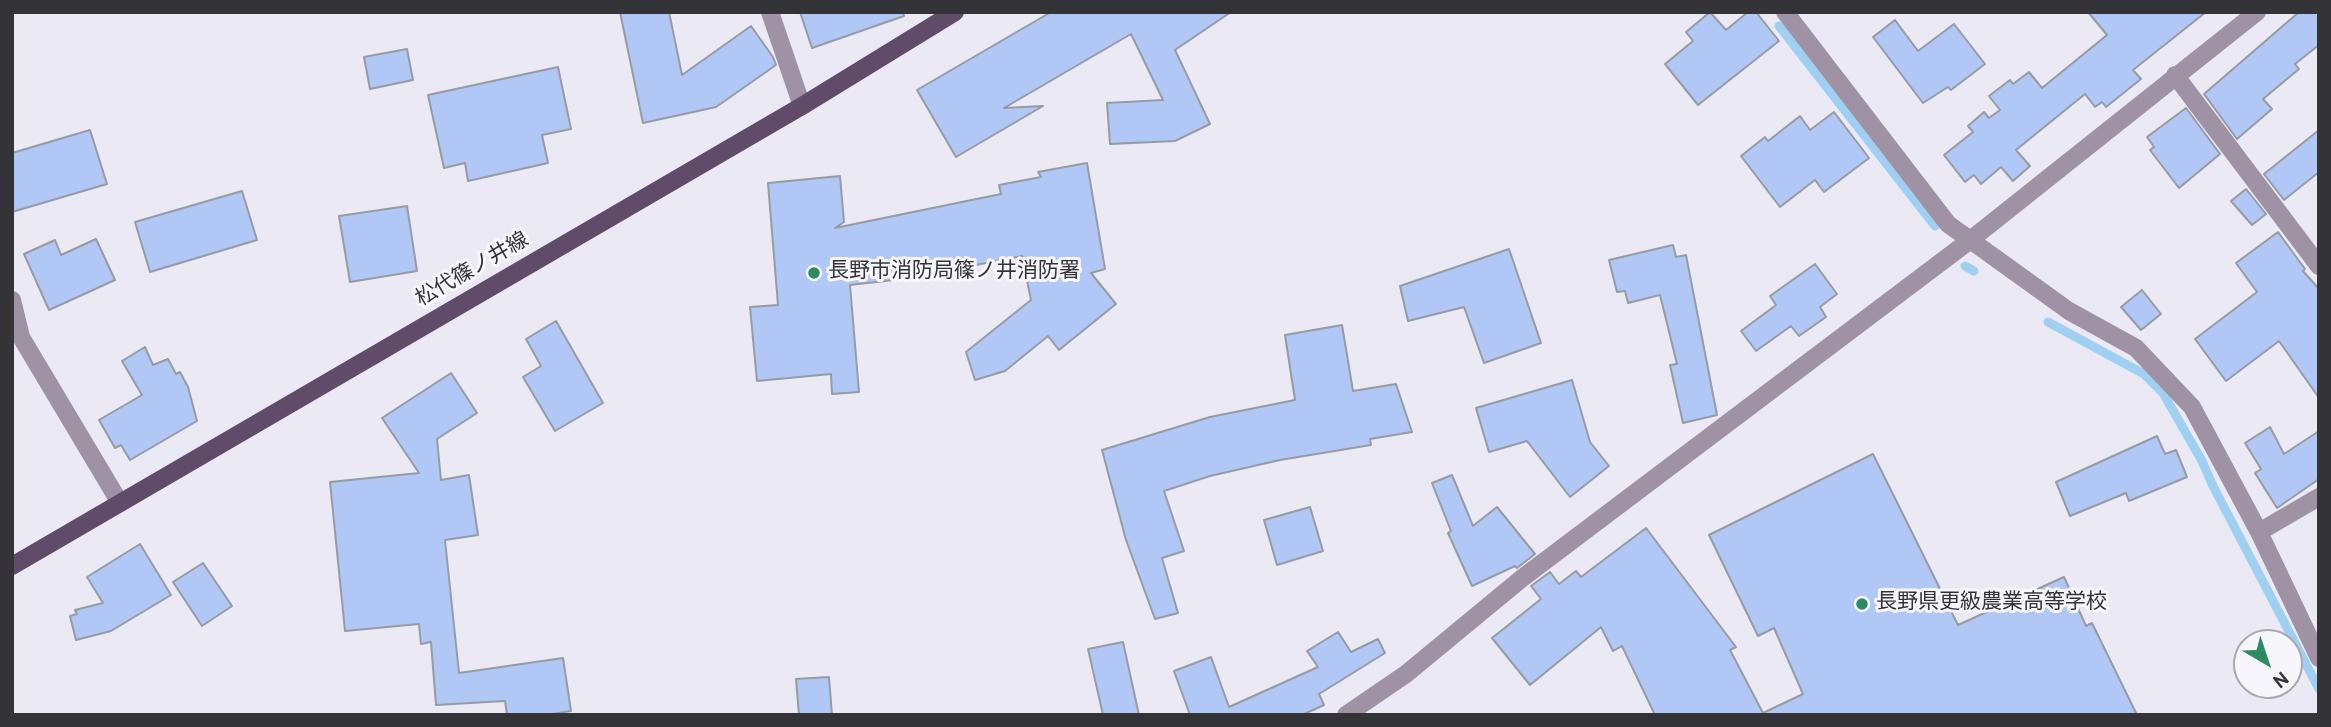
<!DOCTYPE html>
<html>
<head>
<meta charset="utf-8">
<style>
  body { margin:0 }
  #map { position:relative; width:2331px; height:727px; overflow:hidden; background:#eae9f4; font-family:Overpass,sans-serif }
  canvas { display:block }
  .frame { position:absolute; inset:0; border:14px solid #343438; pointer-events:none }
  .north { position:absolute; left:2233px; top:629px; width:70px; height:70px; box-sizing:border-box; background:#f7f6fd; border:2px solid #a9a8ae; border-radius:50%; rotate:141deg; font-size:19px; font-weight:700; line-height:28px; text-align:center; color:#343438 }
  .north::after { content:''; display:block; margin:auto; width:24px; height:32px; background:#2c8b63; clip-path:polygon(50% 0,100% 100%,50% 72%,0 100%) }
</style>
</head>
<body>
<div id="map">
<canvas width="2331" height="727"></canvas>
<div class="frame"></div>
<div class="north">N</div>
</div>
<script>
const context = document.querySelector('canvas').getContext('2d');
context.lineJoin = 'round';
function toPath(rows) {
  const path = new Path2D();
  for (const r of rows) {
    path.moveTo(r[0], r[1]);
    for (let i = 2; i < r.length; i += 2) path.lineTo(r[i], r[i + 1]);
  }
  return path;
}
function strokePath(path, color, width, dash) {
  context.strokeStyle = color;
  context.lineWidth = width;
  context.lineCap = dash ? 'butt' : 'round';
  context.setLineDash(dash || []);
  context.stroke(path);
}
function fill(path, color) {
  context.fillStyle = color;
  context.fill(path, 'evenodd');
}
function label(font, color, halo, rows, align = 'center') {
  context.font = font + ' Overpass,"Noto Sans JP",sans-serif';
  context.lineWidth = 6;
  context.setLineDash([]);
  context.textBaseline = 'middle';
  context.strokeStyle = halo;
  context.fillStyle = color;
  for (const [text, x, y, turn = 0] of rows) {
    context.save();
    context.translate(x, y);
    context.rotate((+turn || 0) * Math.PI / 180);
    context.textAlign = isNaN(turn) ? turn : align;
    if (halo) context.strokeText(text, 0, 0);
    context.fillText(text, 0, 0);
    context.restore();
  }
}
strokePath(toPath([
  [1779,26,1935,226],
  [1965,266,1974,271],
  [2048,322,2144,374,2163,393,2202,461,2213,486,2319,689]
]), '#a0d0f1', 9);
const building = toPath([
  [620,12,669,12,682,75,751,26,773,57,776,65,716,107,643,123,620,12],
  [800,12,903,12,904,16,812,48,800,12],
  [1051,12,1231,12,1175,50,1210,124,1175,141,1110,144,1107,103,1163,100,1131,34,1004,108,1043,106,956,157,917,90,1051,12],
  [1710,12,1726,30,1748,12,1756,12,1779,41,1698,105,1665,64,1693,41,1686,32,1710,12],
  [2088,12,2206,12,2133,70,2141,79,2106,107,2102,102,2095,107,2085,94,2016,150,2030,166,2013,181,2001,167,1981,184,1974,175,1965,182,1944,155,1973,132,1968,126,1984,112,1989,118,2000,110,1989,96,2010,80,2013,84,2029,72,2042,88,2107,35,2088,12],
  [2299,12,2319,12,2319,45,2295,64,2299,69,2263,99,2272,109,2237,139,2204,94,2299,12],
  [1895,20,1918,51,1954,24,1985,64,1951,90,1948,87,1923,103,1873,37,1895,20],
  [407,49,413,80,370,89,364,57,407,49],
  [558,67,571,129,542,135,548,163,468,181,465,163,444,168,428,95,558,67],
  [2186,108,2220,154,2179,188,2150,150,2154,147,2147,137,2186,108],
  [1834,112,1869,158,1824,192,1815,180,1780,207,1741,156,1765,137,1768,141,1800,116,1810,130,1834,112],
  [90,130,107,184,12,212,12,153,90,130],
  [2319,130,2319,172,2284,200,2264,174,2319,130],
  [1087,163,1105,269,1091,273,1116,304,1059,350,1048,336,1005,371,975,380,966,352,1031,300,1022,256,955,269,956,273,850,285,859,392,832,394,831,374,757,381,750,307,778,305,768,183,840,176,844,222,835,228,1001,194,999,185,1041,177,1038,172,1087,163],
  [2246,189,2266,214,2252,225,2231,201,2246,189],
  [242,191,257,240,150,272,135,222,242,191],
  [407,206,417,271,350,282,339,216,407,206],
  [2278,232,2305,269,2303,271,2319,289,2319,398,2279,341,2226,381,2195,339,2257,292,2236,263,2278,232],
  [96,239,115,280,49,310,24,254,55,240,61,255,96,239],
  [1673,245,1676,257,1686,255,1717,415,1683,423,1670,365,1677,364,1660,295,1628,303,1625,291,1617,292,1609,260,1673,245],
  [1509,249,1541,343,1484,363,1464,307,1408,321,1400,286,1509,249],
  [1815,264,1837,294,1820,307,1826,317,1799,336,1791,326,1756,351,1741,331,1776,305,1770,296,1815,264],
  [2142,290,2161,314,2141,330,2121,307,2142,290],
  [556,321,603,403,555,431,523,377,541,366,526,339,556,321],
  [1342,325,1353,391,1396,384,1412,432,1370,439,1371,445,1280,460,1210,476,1164,491,1184,551,1162,558,1178,613,1155,619,1126,540,1102,450,1210,417,1295,400,1285,335,1342,325],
  [145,347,153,365,168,359,176,374,180,372,188,387,197,421,130,460,121,445,115,448,99,420,142,395,122,361,145,347],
  [451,373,477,413,437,439,441,480,469,475,478,535,445,540,459,673,563,658,571,711,546,715,507,715,505,701,436,705,431,642,421,644,419,624,345,631,330,482,419,473,382,418,451,373],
  [1572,380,1590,442,1609,466,1570,497,1527,441,1489,452,1476,408,1572,380],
  [2270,427,2284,454,2319,431,2319,479,2277,508,2255,473,2261,469,2245,443,2270,427],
  [2157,436,2165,454,2176,450,2187,477,2129,501,2126,493,2070,516,2056,482,2157,436],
  [1873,454,1958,625,2064,577,2086,626,2092,623,2137,715,1655,715,1622,646,1613,651,1601,627,1530,685,1492,638,1541,599,1531,586,1550,572,1559,584,1576,571,1581,577,1646,528,1736,647,1730,650,1763,713,1803,694,1774,628,1758,636,1709,535,1873,454],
  [1452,475,1473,526,1497,507,1535,554,1517,568,1515,566,1472,586,1448,533,1451,531,1432,483,1452,475],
  [1310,507,1323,551,1277,565,1264,520,1310,507],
  [140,544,171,595,111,631,76,640,70,616,77,614,75,610,103,603,87,577,140,544],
  [203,563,232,606,202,626,173,582,203,563],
  [1338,632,1351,652,1378,639,1385,653,1319,694,1324,705,1302,715,1190,715,1174,671,1211,657,1229,707,1318,667,1307,651,1338,632],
  [1123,642,1139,715,1103,715,1088,649,1123,642],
  [829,677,832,715,799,715,796,679,829,677]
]);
fill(building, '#b1c7f5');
strokePath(building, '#969ba4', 2);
strokePath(toPath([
  [770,12,802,106],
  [1785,12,1948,224,2069,311,2136,348,2192,407,2259,532,2319,658],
  [2175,75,2319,266],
  [12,300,21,337,120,503],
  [2259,532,2319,497],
  [1346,715,1406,674,1521,579,1969,241,2257,12]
]), '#9f92a5', 18);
strokePath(toPath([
  [12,566,802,106,955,12]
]), '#614b6b', 18);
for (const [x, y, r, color] of [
  [814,273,7,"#2c8b63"],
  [1862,604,7,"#2c8b63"]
]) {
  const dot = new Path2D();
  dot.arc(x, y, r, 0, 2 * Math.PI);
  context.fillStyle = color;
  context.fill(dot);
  strokePath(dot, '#f7f6fd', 2.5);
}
label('21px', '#343438', '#f7f6fd', [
  ["松代篠ノ井線",473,271,-30]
]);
label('21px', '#343438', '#f7f6fd', [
  ["長野市消防局篠ノ井消防署",828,273],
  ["長野県更級農業高等学校",1876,604]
], 'left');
</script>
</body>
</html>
